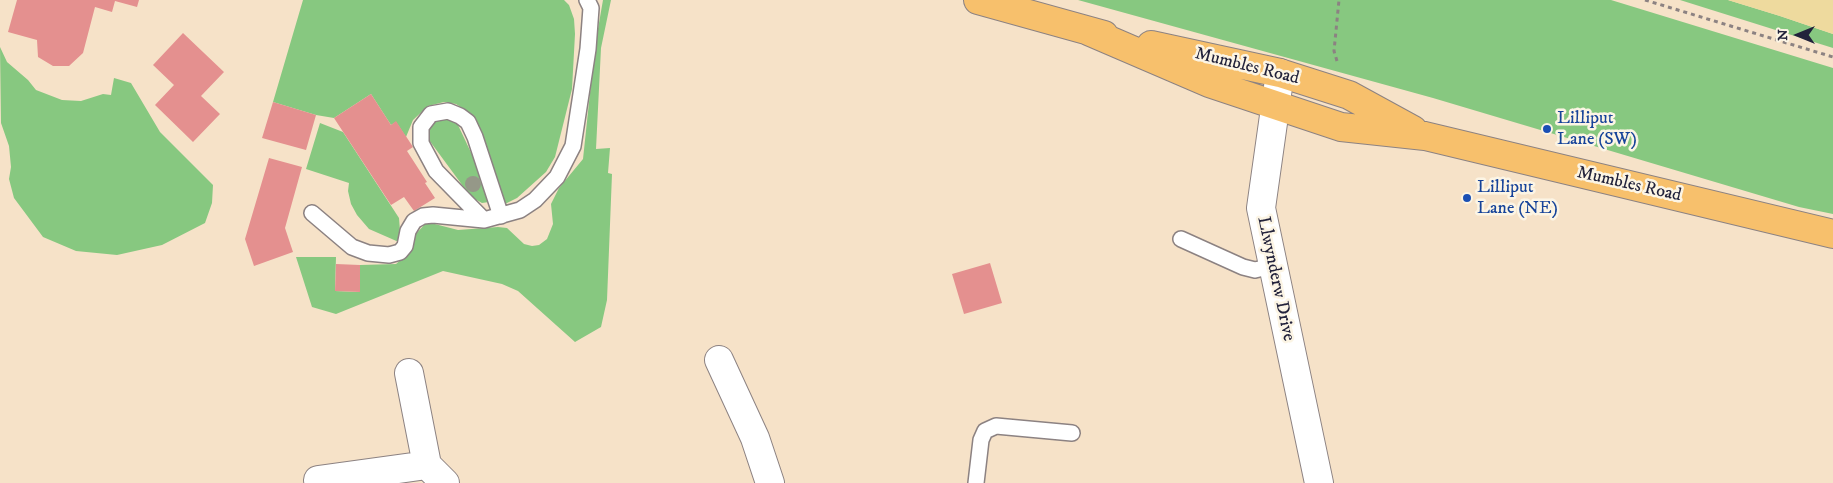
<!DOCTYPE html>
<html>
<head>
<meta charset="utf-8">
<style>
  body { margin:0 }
  #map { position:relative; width:1833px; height:483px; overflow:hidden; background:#f6e2c8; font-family:"IM FELL DW Pica",serif }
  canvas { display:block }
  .north { position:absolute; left:1773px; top:10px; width:50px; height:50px; -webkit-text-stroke:4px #fcf5e5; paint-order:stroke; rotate:270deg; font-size:14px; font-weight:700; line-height:20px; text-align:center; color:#22223b }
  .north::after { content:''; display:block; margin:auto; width:18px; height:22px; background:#22223b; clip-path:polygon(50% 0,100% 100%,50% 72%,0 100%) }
</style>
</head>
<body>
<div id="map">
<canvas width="1833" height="483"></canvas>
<div class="north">N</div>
</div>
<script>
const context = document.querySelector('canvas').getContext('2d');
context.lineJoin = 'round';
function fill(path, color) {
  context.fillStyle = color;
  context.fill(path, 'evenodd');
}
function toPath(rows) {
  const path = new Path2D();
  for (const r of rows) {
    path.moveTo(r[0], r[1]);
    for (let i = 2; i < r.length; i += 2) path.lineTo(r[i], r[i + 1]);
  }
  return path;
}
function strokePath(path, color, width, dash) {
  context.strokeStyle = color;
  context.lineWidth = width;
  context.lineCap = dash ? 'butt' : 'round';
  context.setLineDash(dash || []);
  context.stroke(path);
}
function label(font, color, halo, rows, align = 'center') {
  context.font = font + ' "IM FELL DW Pica",serif';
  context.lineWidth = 5;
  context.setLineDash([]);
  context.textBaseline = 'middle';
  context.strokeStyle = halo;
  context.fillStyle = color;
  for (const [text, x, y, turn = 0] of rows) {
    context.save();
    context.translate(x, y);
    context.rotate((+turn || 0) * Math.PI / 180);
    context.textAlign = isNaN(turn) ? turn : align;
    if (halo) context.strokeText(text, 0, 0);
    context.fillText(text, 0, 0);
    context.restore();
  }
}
fill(toPath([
  [303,0,564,0,569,5,574,19,575,34,572,89,555,157,546,172,517,198,501,206,475,121,467,111,456,104,444,102,428,106,413,120,406,137,396,122,391,125,371,94,334,118,316,115,273,102],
  [603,0,611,0,601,48,596,149,610,148,608,173,612,174,607,300,601,327,575,342,518,291,502,284,443,271,336,314,312,307,296,257,336,257,335,291,359,292,360,265,396,264,404,257,412,238,427,222,458,230,498,227,507,228,524,244,532,246,539,245,547,239,553,224,551,204,559,188,583,159,595,46],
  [1078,0,1611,0,1833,68,1833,214,1799,207,1433,98],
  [1680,0,1728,0,1780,16,1833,34,1833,48],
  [0,47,7,62,28,80,36,90,62,100,81,101,103,94,111,95,114,78,131,83,160,132,213,185,212,203,205,223,162,245,117,255,76,251,43,237,14,198,9,179,11,167,9,146,1,123],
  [441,119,452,120,458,125,491,195,489,202,482,203,471,197,429,140,428,131,430,125],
  [320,123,343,132,399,218,401,243,369,229,357,215,351,204,348,191,349,183,306,169]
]), '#87c880');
fill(toPath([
  [1728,0,1833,0,1833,34,1780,16]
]), '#eeda9e');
fill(toPath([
  [17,0,139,0,137,7,115,1,112,12,95,7,83,53,69,66,53,66,38,57,37,40,8,32],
  [183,33,224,72,201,96,220,114,193,142,155,105,174,85,153,65],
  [371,94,391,125,396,121,413,147,407,151,427,182,425,183,435,198,414,211,404,197,391,205,334,118],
  [273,102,316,115,306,150,262,138],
  [269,158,302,167,285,228,293,252,254,266,245,239],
  [990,263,1002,303,964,314,952,274],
  [336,264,360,265,360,292,335,291]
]), '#e4908f');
const service = toPath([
  [312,213,352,247,368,253,389,255,400,252,405,246,408,231,414,221,423,216,433,215,484,220,520,210,535,200,557,177,573,146,588,49,591,8,587,0],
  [484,220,436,171,421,143,421,127,431,114,448,111,460,116,468,122,475,137,501,216],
  [1181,239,1243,267,1255,270,1272,266],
  [976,483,981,440,985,431,996,426,1072,433]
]);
const minor = toPath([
  [1280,73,1261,208,1319,483],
  [719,360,755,438,770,483],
  [409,373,427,465],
  [318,480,427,465,445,483]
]);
const primary = toPath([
  [978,0,1104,35],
  [1088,31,1209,83,1341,127,1425,136,1833,234],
  [1151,45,1280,73,1349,95,1413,130]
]);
strokePath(service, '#8c8282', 18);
strokePath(minor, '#8c8282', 30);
strokePath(primary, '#8c8282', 30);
strokePath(toPath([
  [1645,0,1833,57],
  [1337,61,1334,51,1339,0]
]), '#8c8282', 3, [4, 4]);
strokePath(service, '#fff', 15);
strokePath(minor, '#fff', 28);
strokePath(primary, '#f7c06c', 28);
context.fillStyle = '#959888';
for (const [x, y] of [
  [473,184]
]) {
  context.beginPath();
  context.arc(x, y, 8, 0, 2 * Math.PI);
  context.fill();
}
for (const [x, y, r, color] of [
  [1547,129,5,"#1a4fb4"],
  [1467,198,5,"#1a4fb4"]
]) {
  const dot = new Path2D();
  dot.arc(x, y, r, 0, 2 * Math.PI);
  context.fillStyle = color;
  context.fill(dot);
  strokePath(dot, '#fcf5e5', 2);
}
label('18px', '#22223b', '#fcf5e5', [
  ["Mumbles Road",1247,67,14],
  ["Mumbles Road",1629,185,13],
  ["Llwynderw Drive",1275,279,78]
]);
label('18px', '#164399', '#fcf5e5', [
  ["Lilliput",1557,119],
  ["Lane (SW)",1557,140],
  ["Lilliput",1477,188],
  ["Lane (NE)",1477,209]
], 'left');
</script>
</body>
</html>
